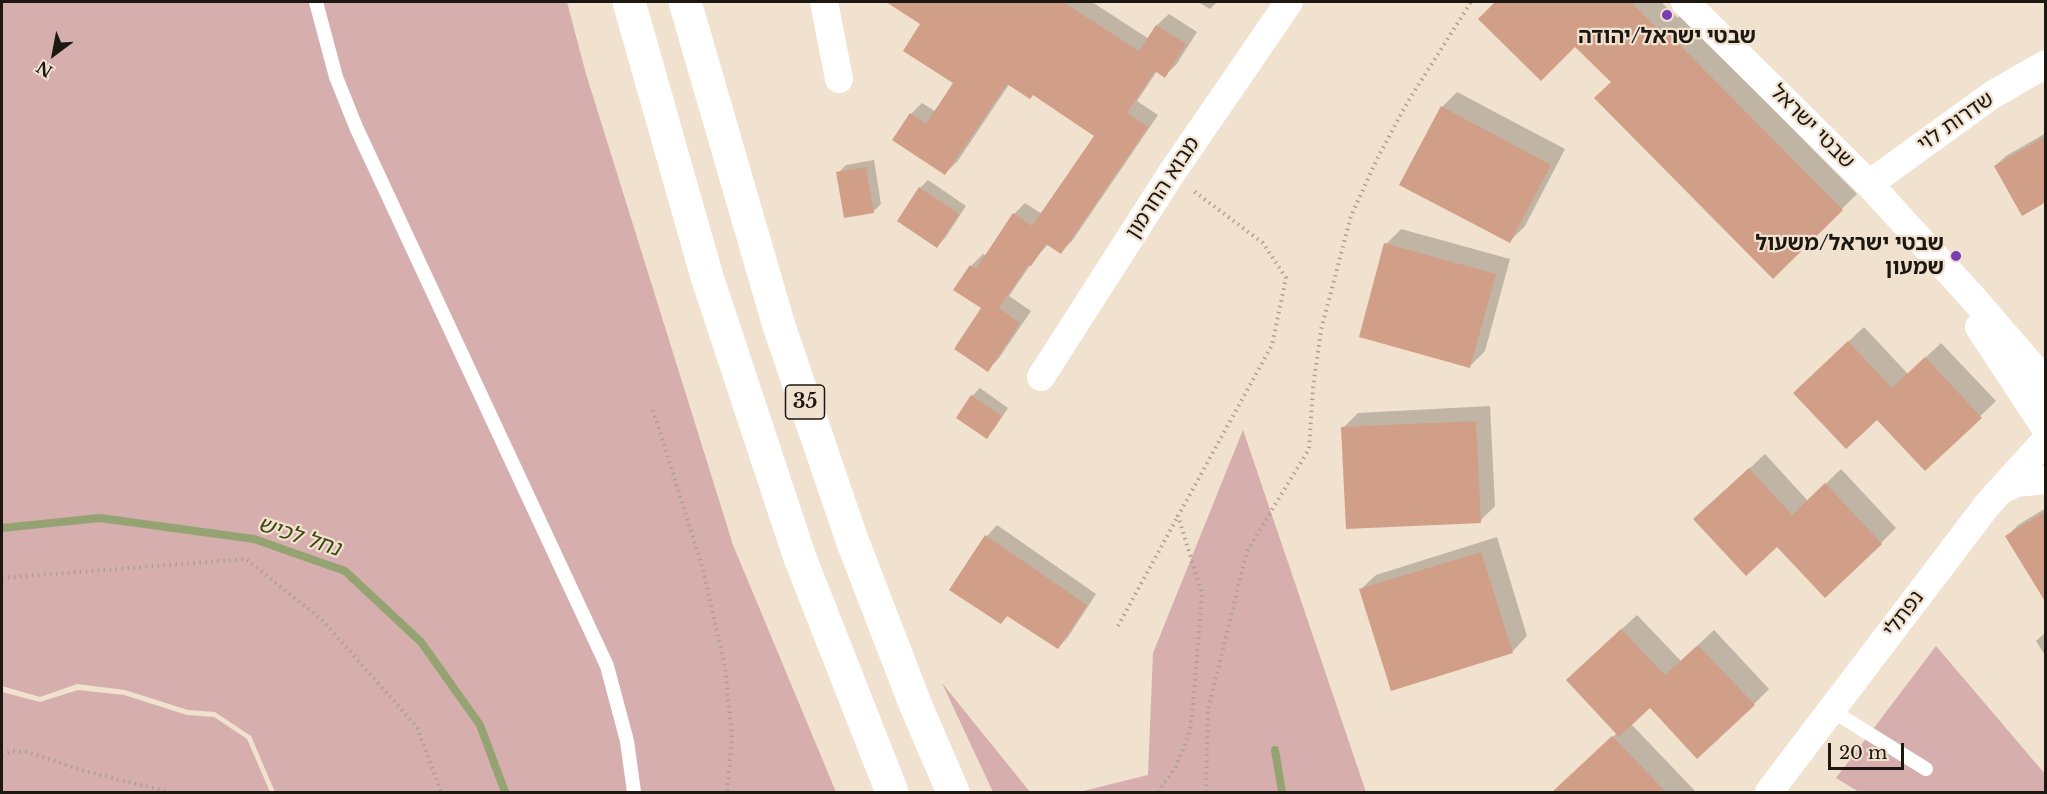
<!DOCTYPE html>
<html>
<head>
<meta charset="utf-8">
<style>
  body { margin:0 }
  #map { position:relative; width:2047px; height:794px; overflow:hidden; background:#f1e1cf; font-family:"Libre Baskerville",serif }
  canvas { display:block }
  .frame { position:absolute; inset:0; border:3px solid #1d1711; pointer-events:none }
  .north { position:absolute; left:24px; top:24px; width:60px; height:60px; -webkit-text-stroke:4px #f1e1cf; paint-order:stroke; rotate:212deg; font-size:16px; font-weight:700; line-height:24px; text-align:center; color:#1d1711 }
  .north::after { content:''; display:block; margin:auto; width:21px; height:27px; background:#1d1711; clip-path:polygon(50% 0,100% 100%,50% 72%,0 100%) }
  .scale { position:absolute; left:1828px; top:743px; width:76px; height:27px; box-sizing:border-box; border:3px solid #1d1711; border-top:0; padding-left:8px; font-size:18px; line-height:21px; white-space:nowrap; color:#1d1711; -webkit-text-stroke:4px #f1e1cf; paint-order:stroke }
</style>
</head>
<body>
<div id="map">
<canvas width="2047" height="794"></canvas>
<div class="frame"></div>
<div class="north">N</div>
<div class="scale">20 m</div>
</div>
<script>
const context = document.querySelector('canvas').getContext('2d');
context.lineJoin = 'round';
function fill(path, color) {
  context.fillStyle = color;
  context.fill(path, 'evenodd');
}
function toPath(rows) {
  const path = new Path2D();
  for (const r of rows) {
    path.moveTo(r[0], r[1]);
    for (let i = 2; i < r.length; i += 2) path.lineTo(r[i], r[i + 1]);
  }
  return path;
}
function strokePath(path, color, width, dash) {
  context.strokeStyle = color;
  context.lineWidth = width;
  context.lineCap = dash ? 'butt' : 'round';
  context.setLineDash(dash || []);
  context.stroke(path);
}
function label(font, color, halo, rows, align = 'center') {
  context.font = font + ' "Libre Baskerville","Noto Sans Hebrew",serif';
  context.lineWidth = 4.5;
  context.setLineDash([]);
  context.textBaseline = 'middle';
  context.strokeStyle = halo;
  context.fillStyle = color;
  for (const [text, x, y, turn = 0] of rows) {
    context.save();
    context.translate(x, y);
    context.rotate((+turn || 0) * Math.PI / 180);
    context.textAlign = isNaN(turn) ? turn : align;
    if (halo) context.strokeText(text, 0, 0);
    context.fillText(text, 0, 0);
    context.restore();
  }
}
fill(toPath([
  [2,2,567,2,586,74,733,545,836,792,275,792,251,736,215,712,188,710,125,690,77,684,40,697,2,686],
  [1243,430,1366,792,1079,792,1148,775,1153,653],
  [1936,646,2045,774,2045,792,1859,792,1836,778],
  [942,683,1030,792,1031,792,993,792],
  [78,690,124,695,187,715,214,717,247,739,270,792,2,792,2,692,40,702]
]), '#d5aead');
fill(toPath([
  [894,2,972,2,992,14,1000,2,1092,2,1149,39,1157,25,1169,14,1197,32,1176,65,1164,76,1157,71,1137,101,1158,115,1072,241,1061,252,1048,244,1031,264,1009,296,1031,311,999,358,988,370,983,308,971,266,983,254,986,256,1014,214,1025,203,1042,214,1096,135,1033,94,1010,83,957,162,945,173,911,114,922,103,936,112,955,83,922,24,892,4],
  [1198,2,1217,2,1210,9],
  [1497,2,1661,2,1678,18,1680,15,1857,194,1773,277,1613,81,1575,45,1480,19],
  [1457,92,1565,149,1525,226,1509,242,1442,107],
  [2046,133,2046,201,1995,166,2006,156],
  [874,160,881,204,873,212,838,173,846,165],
  [928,180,966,206,945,238,937,246,920,188],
  [1401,229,1510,259,1485,351,1470,366,1386,244],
  [1864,327,1908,374,1941,343,1996,401,1925,469,1877,418,1810,378],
  [980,388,1008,408,994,429,986,437,972,396],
  [1490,406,1495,506,1480,521,1343,428,1358,413],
  [1765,454,1808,501,1841,469,1896,528,1881,543,1777,545,1711,504],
  [2046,508,2046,587,2006,537,2018,525],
  [997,525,1096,594,1068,637,1058,648,1009,615,1001,622,951,589,987,536],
  [1497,537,1527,636,1512,652,1360,590,1376,575],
  [1637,615,1681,661,1714,630,1769,689,1754,704,1650,706,1631,724,1696,792,1553,792,1617,733,1583,665],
  [2046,632,2046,657,2036,641]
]), '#0003');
strokePath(toPath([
  [2,528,100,518,254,539,345,571,421,642,480,725,505,792],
  [1275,750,1282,792]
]), '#95a372', 8);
fill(toPath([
  [886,2,1063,2,1139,51,1156,25,1186,44,1165,78,1155,71,1127,113,1148,127,1061,254,1046,244,1031,266,1028,265,999,308,1020,323,988,372,954,349,981,308,953,290,970,265,976,269,1013,213,1032,226,1094,136,1033,95,1030,99,1007,84,945,175,892,140,910,113,926,124,953,83,903,51,920,24],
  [1495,2,1631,2,1661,32,1664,29,1843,210,1773,279,1594,98,1611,82,1575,47,1541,81,1478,19],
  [1441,106,1551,165,1510,243,1399,185],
  [2046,136,2046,202,2022,216,1994,166],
  [866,167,874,213,844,218,836,172],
  [919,187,959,214,937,248,897,221],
  [1384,243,1496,274,1470,368,1359,337],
  [1848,341,1892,388,1925,357,1982,418,1925,471,1877,420,1846,449,1793,393],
  [971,395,1002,416,987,439,956,418],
  [1476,421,1481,523,1346,529,1341,427],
  [1749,468,1792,515,1825,483,1882,544,1825,598,1777,547,1746,576,1693,519],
  [2046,511,2046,603,2005,536],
  [985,535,1087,605,1058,649,1007,616,1001,624,949,590],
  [1481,552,1513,653,1391,691,1359,589],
  [1621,629,1665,675,1698,645,1755,705,1697,759,1650,708,1619,737,1566,680],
  [1612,736,1666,792,1552,792]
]), '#d19e87');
strokePath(toPath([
  [653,410,703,569,725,667,732,738,727,792],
  [2,578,246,559,321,619,417,727,441,792],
  [1118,626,1178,516],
  [2,755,13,751,28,752,84,771,169,792],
  [1158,792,1175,768,1189,735,1193,707,1202,593,1178,516,1272,345,1286,278,1263,243,1191,189],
  [1206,792,1208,710,1247,551,1309,449,1313,388,1321,330,1351,216,1377,159,1407,103,1471,2]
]), '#ada092', 4, [1.5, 4.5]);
strokePath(toPath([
  [316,2,336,77,356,127,607,666,627,741,634,792],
  [1831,710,1926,769]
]), '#fff', 14);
strokePath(toPath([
  [824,2,839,79],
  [1685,2,1869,184,1973,298,2037,372,2046,385],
  [1869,184,1992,95,2046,64],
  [1979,327,2046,429],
  [1041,377,1171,174,1289,2],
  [2001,490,2017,483,2046,480],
  [1769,792,1988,504,2046,440]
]), '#fff', 28);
strokePath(toPath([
  [629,2,707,277,800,558,892,792],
  [685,2,779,326,852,540,916,706,953,792]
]), '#fff', 33);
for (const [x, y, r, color] of [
  [1667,15,6,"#7a3cb1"],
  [1956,256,6,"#7a3cb1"]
]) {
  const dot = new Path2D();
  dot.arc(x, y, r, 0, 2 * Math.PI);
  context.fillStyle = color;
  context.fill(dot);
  strokePath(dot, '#f1e1cf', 2);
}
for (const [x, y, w] of [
  [805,402,39]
]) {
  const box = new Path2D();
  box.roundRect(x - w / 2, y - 17, w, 34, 4.5);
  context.fillStyle = '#f1e1cf';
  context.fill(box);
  strokePath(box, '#1d1711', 1.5);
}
label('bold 20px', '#1d1711', null, [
  ["35",805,402]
]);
label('bold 21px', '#1d1711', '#f1e1cf', [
  ["שבטי ישראל/יהודה",1667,37],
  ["שבטי ישראל/משעול",1944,244,"right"],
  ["שמעון",1944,268,"right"]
]);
label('21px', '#1d1711', '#f1e1cf', [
  ["שדרות לוי",1956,122,-35],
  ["שבטי ישראל",1812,127,45],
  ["מבוא החרמון",1163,188,-57],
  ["נפתלי",1904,614,-53]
]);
label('italic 22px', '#3c4811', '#f1e1cf', [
  ["נחל לכיש",299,537,18]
]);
</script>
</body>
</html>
